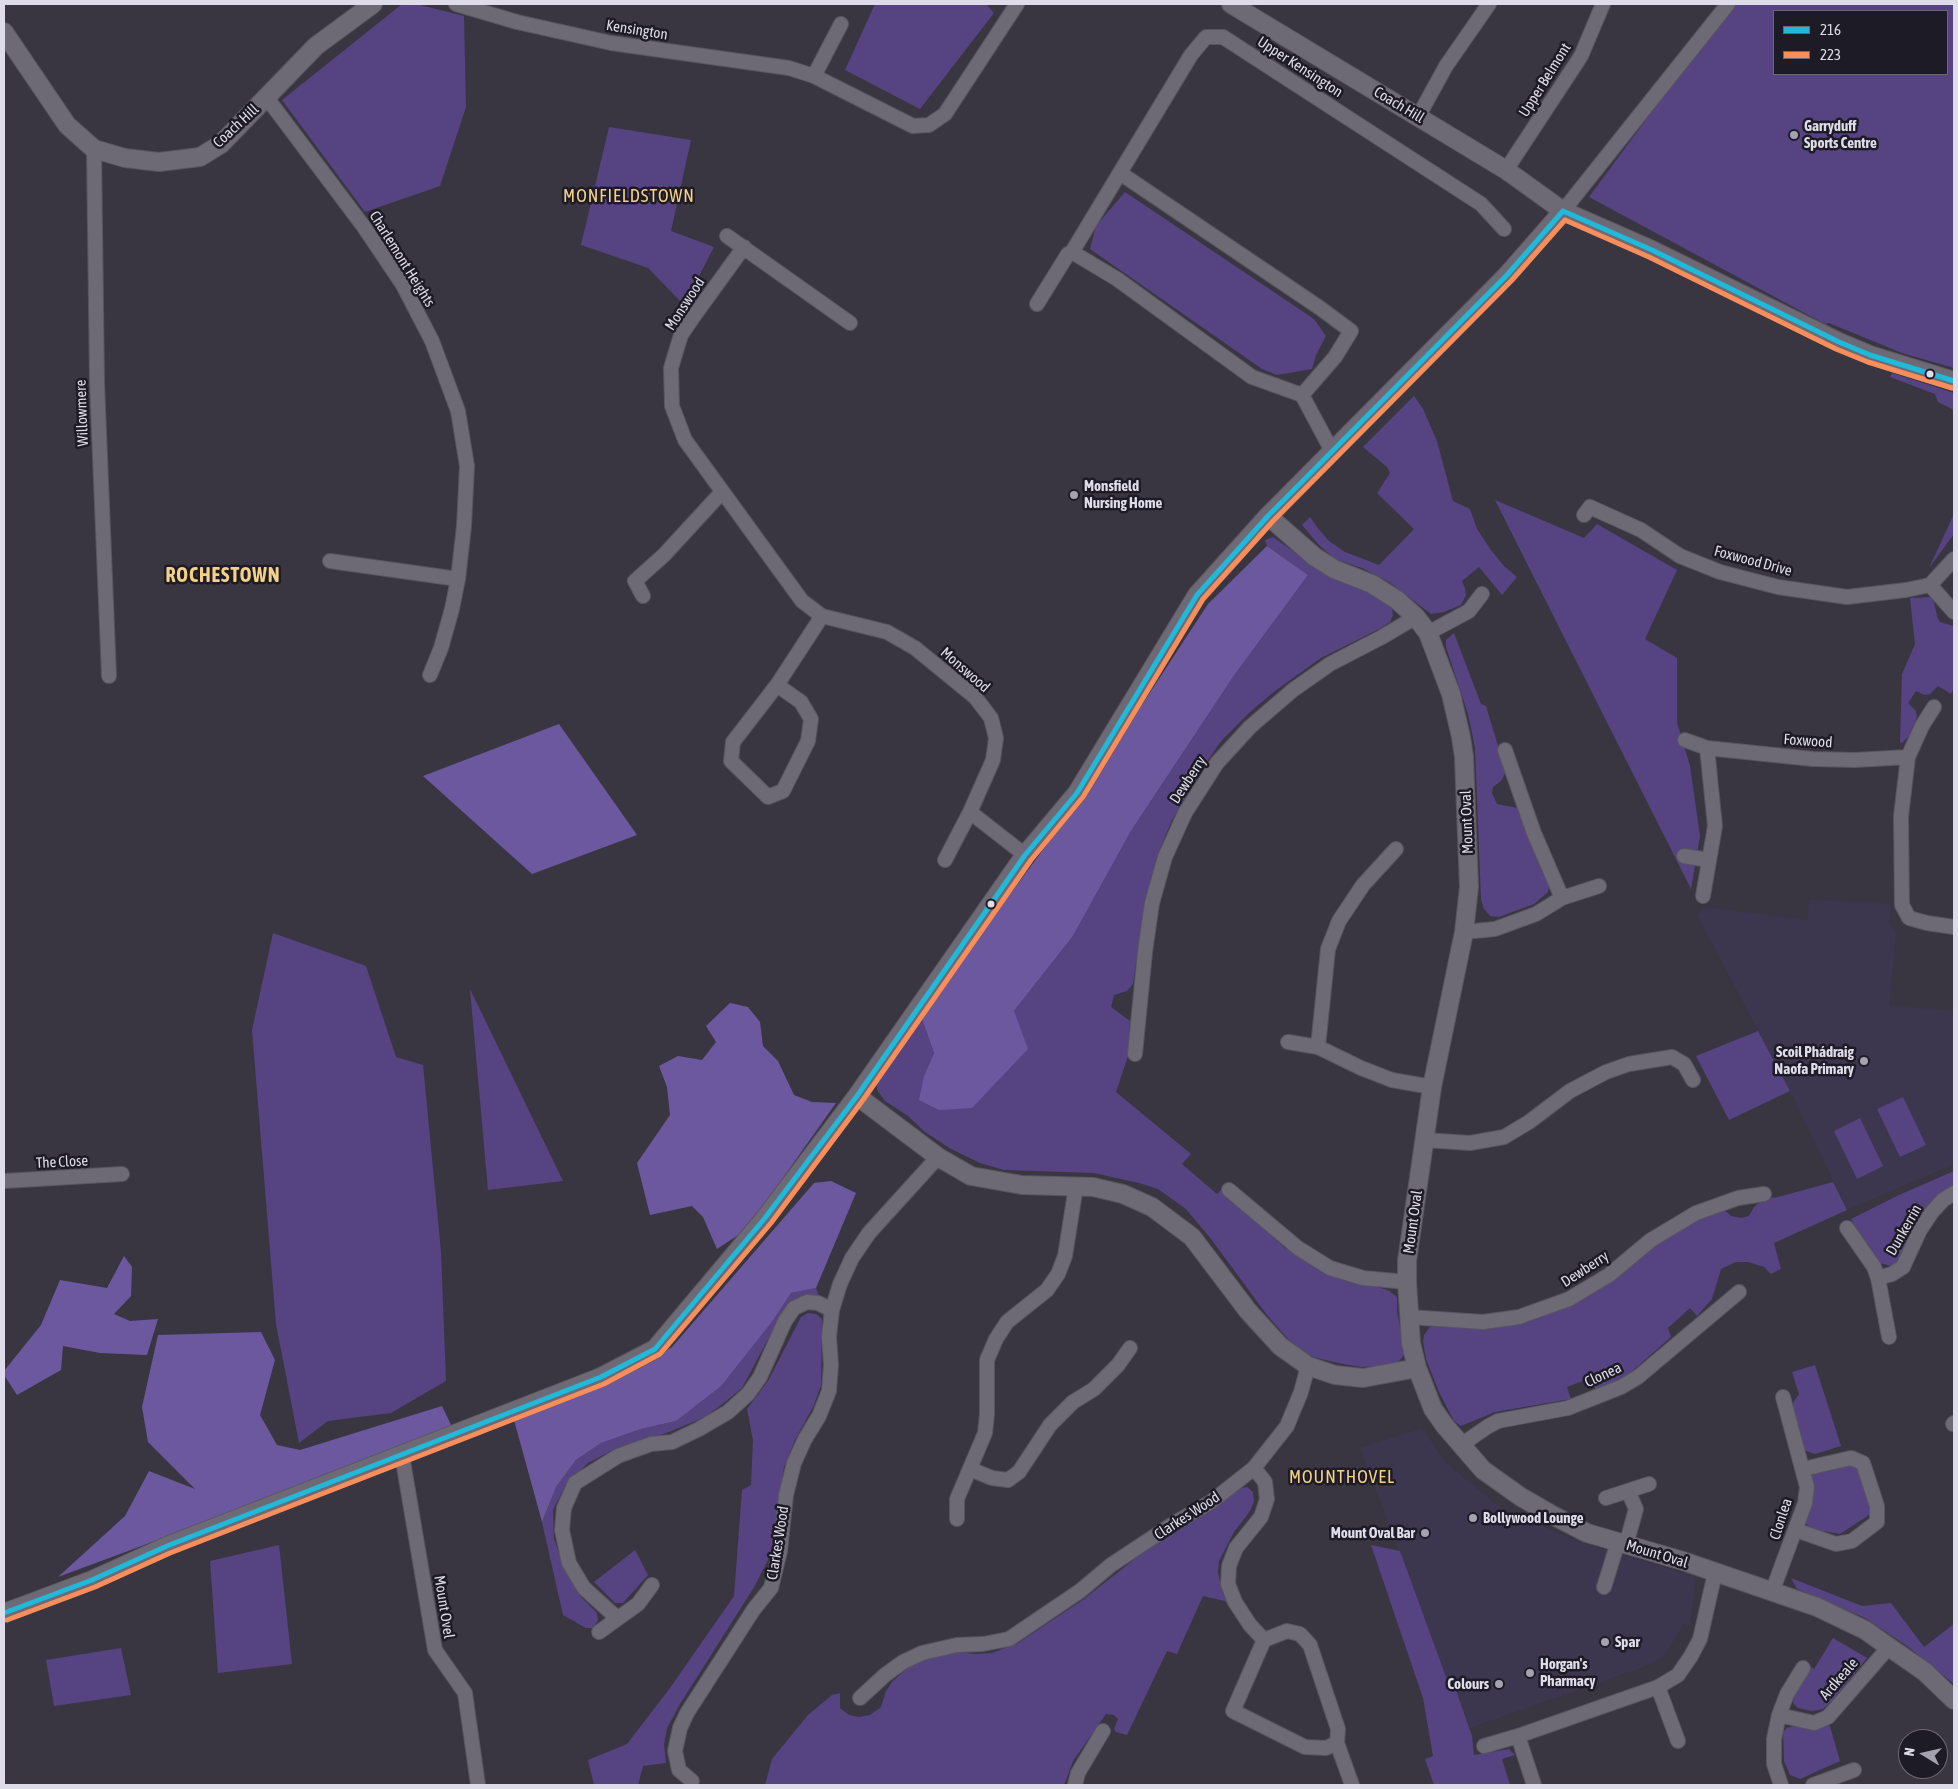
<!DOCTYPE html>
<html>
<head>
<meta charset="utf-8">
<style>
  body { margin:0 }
  #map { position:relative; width:1958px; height:1789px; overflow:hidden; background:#393642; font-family:"Asap Condensed",sans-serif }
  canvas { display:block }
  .frame { position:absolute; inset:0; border:5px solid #dfdce9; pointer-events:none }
  .legend { position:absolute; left:1773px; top:10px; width:175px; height:65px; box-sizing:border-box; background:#1d1b25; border:1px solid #6b6873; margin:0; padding:6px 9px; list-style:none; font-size:15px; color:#dfdce9 }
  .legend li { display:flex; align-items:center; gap:10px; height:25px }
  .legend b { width:25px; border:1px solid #6b6873 }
  .north { position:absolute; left:1898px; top:1729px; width:50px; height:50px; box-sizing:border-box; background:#1d1b25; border:1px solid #6b6873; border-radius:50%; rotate:279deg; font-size:14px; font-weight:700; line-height:20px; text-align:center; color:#dfdce9 }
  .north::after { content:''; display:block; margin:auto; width:18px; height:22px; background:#a5a2af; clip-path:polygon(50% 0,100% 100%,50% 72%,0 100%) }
</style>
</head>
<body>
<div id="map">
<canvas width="1958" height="1789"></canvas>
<div class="frame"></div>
<ul class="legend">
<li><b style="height:6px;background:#20b9da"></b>216</li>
<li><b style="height:6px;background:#fa8e5a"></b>223</li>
</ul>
<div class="north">N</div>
</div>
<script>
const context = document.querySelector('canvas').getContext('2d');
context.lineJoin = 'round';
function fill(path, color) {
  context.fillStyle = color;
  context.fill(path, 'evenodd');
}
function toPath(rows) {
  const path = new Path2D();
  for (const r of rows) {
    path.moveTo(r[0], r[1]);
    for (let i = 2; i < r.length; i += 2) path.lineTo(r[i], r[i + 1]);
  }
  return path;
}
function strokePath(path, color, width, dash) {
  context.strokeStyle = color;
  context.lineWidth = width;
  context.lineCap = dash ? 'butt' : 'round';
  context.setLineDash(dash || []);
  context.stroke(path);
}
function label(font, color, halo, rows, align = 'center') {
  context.font = font + ' "Asap Condensed",sans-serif';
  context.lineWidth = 5;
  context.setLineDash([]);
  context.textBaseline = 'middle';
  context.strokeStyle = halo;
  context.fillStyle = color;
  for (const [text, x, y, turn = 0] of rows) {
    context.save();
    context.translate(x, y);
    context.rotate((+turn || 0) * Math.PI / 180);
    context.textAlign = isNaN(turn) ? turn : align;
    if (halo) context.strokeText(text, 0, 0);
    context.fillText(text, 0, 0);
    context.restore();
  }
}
fill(toPath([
  [1809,899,1891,904,1889,923,1896,932,1889,1005,1954,1011,1954,1164,1847,1210,1790,1091,1697,915,1705,907,1807,920],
  [1422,1428,1445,1462,1497,1505,1577,1541,1696,1577,1690,1626,1683,1624,1671,1646,1662,1657,1649,1665,1470,1728,1456,1690,1446,1677,1360,1448]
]), '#3c364e');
fill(toPath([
  [402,4,416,4,464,16,466,107,440,186,365,212,282,100],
  [875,4,986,4,994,13,920,109,845,70],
  [1736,4,1954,4,1954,368,1902,353,1829,323,1825,324,1589,197,1707,37],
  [1774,11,1947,11,1947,74,1774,74],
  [609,127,691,140,671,231,714,247,684,305,648,268,581,245],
  [1125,192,1314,319,1326,336,1316,355,1312,369,1277,375,1262,369,1090,249,1096,226],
  [1892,373,1954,393,1954,410,1938,402,1935,394,1890,377],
  [1414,396,1423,409,1437,441,1453,501,1470,509,1477,529,1491,550,1504,566,1517,577,1502,595,1479,567,1462,581,1465,588,1466,595,1461,605,1444,612,1431,614,1389,582,1362,568,1335,559,1319,545,1302,525,1310,517,1317,527,1329,541,1345,552,1379,565,1414,529,1377,493,1390,473,1387,467,1363,447],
  [1495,500,1584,538,1597,524,1677,570,1645,639,1677,658,1677,722,1690,766,1700,836,1691,889],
  [1954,514,1954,534,1929,568],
  [1273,537,1327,575,1371,593,1386,602,1392,609,1393,615,1390,622,1381,628,1321,658,1275,691,1250,712,1222,740,1201,770,1171,822,1157,856,1145,900,1133,984,1127,991,1114,995,1111,1007,1130,1021,1128,1056,1116,1092,1191,1154,1182,1164,1217,1194,1221,1190,1285,1248,1336,1276,1388,1290,1397,1297,1397,1311,1405,1354,1399,1361,1388,1366,1361,1367,1338,1363,1313,1357,1295,1347,1267,1315,1211,1239,1186,1209,1158,1189,1139,1183,1094,1173,1004,1170,980,1163,951,1149,925,1132,908,1116,885,1101,877,1090,877,1080,922,1019,934,1053,924,1076,1014,1011,1073,936,1131,831,1233,677,1308,575,1267,546,1265,540],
  [1930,597,1933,599,1938,619,1940,622,1954,626,1954,688,1951,694,1938,686,1930,694,1925,695,1916,691,1908,703,1916,711,1917,717,1909,736,1902,743,1900,742,1902,674,1915,644,1910,598],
  [1454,633,1481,704,1486,706,1506,772,1501,781,1493,787,1492,793,1497,804,1518,808,1522,815,1549,886,1548,892,1534,904,1499,917,1490,916,1484,909,1481,899,1475,748,1468,714,1446,647,1446,640],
  [273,933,366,966,396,1057,423,1065,441,1252,446,1381,391,1413,328,1421,299,1443,276,1324,252,1030],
  [470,989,563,1181,488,1190],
  [1758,1031,1790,1091,1729,1120,1696,1056],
  [1903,1097,1926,1145,1900,1157,1877,1109],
  [1860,1118,1883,1166,1857,1179,1834,1131],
  [1954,1171,1954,1186,1931,1204,1916,1223,1897,1263,1891,1266,1876,1262,1851,1219,1899,1195],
  [1833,1182,1847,1210,1774,1243,1781,1269,1771,1274,1764,1267,1748,1262,1736,1262,1721,1269,1712,1299,1697,1316,1690,1308,1668,1328,1671,1337,1631,1372,1610,1384,1595,1389,1590,1378,1567,1387,1571,1399,1495,1412,1461,1426,1454,1421,1439,1392,1426,1359,1423,1341,1424,1335,1430,1327,1439,1325,1458,1327,1497,1327,1553,1312,1583,1299,1605,1284,1666,1235,1722,1208,1731,1216,1741,1218,1749,1216,1754,1207,1763,1199,1778,1197],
  [816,1288,819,1296,809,1295,797,1298,783,1311,742,1388,725,1402,705,1417,669,1432,613,1450,588,1463,565,1486,553,1510,554,1539,565,1569,581,1597,597,1613,598,1620,593,1628,586,1628,563,1615,542,1522,556,1487,576,1460,601,1443,641,1429,676,1421,774,1319,791,1293],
  [808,1313,816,1314,822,1319,821,1385,814,1405,795,1440,784,1467,772,1547,768,1560,753,1589,680,1704,667,1728,664,1744,666,1763,643,1766,638,1785,594,1785,588,1760,627,1744,670,1688,734,1596,742,1490,751,1485,753,1440,747,1409,768,1381,801,1317],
  [1815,1365,1841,1446,1815,1454,1803,1450,1791,1406,1799,1394,1792,1372],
  [1846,1463,1859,1468,1871,1504,1869,1515,1840,1534,1811,1529,1804,1521,1811,1493,1812,1475,1825,1468],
  [1247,1487,1253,1492,1254,1502,1250,1511,1234,1532,1219,1561,1218,1572,1222,1592,1237,1616,1225,1601,1203,1596,1177,1654,1167,1651,1127,1735,1116,1732,1114,1729,1118,1719,1114,1715,1106,1714,1073,1761,1064,1785,765,1785,772,1759,808,1715,832,1695,840,1693,840,1708,849,1715,859,1717,870,1715,881,1707,886,1691,892,1682,913,1663,954,1651,974,1654,992,1653,1018,1643,1084,1599,1141,1554,1221,1503,1237,1489],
  [279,1545,292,1664,218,1673,210,1561],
  [1371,1545,1400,1551,1446,1677,1456,1690,1472,1736,1474,1755,1509,1749,1515,1755,1502,1759,1510,1785,1434,1785,1425,1759,1433,1756,1423,1698],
  [635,1550,648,1575,623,1603,615,1603,594,1582],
  [1791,1578,1862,1606,1891,1603,1924,1647,1954,1624,1954,1684,1907,1646,1865,1618,1797,1589],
  [1833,1638,1867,1658,1831,1702,1823,1709,1812,1711,1798,1708,1793,1703,1794,1694,1811,1667,1814,1669],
  [121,1648,131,1695,54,1706,46,1660],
  [1829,1723,1840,1761,1800,1779,1790,1775,1784,1761,1783,1732,1787,1728,1793,1726,1809,1728]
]), '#564382');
fill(toPath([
  [1267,546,1308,575,1233,677,1131,831,1073,936,1014,1011,1028,1049,972,1108,939,1110,919,1100,924,1076,934,1053,922,1019,956,967,1077,804,1208,604],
  [559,724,637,835,532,874,423,776],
  [730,1003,748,1007,760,1022,763,1046,778,1061,794,1095,812,1102,836,1103,746,1230,717,1249,703,1217,692,1206,650,1215,637,1163,670,1115,667,1087,659,1066,678,1056,702,1060,716,1042,706,1026],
  [831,1181,856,1193,816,1288,791,1293,774,1319,721,1386,676,1421,641,1429,601,1443,576,1460,556,1487,542,1522,514,1420,619,1379,672,1347,814,1183],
  [124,1256,132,1267,131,1296,114,1314,130,1321,158,1319,147,1355,100,1353,63,1346,61,1370,17,1395,4,1375,4,1371,41,1325,60,1280,107,1288],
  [261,1332,275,1360,260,1415,277,1445,300,1450,442,1406,452,1427,279,1495,58,1577,125,1516,149,1471,195,1489,148,1442,142,1407,158,1335]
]), '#6c589f');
const minor = toPath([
  [456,4,517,22,611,43,789,68,814,76,913,126,929,125,945,114,1017,4],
  [814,76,841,24],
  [267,98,364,227,403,285,432,341,458,411,467,466,464,526,458,579,452,609,441,648,430,675],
  [1418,117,1446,66,1489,4],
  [94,149,97,383,109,676],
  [1506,170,1581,56,1603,4],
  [1120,173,1320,308,1351,331,1335,357,1302,395],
  [1563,211,1728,4],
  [727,236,850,323],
  [744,247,694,316,681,335,677,348,671,368,672,406,685,440,802,601,822,616,887,632,915,648,975,697,991,718,996,738,993,760,970,812,1025,855],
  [1072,252,1117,279,1252,377,1302,395,1332,451],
  [1037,304,1068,254,1072,252,1191,55,1206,37,1223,37,1481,204,1504,229],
  [1584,515,1590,507,1641,530,1680,556,1720,572,1778,587,1847,597,1906,590,1930,585,1954,559],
  [330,561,458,579],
  [1930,585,1954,612],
  [643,596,635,581,664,555,722,492],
  [1428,633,1469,611,1482,594],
  [777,685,801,702,811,719,808,741,783,791,768,797,731,761,733,742,777,685,822,616],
  [1934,707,1922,726,1908,757,1901,816,1902,905,1909,918,1927,923,1954,927],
  [1685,740,1707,748,1813,759,1855,760,1908,757],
  [1505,750,1534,833,1562,898],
  [1684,856,1709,860],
  [945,860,970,812],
  [1703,896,1715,826,1707,748],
  [1464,932,1495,929,1536,914,1562,898,1599,886],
  [1288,1042,1318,1047,1361,1068,1392,1080,1432,1087],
  [1318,1047,1328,949,1339,921,1363,885,1396,849],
  [1135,1054,1145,952,1152,903,1165,857,1185,813,1217,763,1250,727,1293,690,1330,664,1382,637,1416,617],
  [1424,1140,1470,1143,1504,1137,1529,1122,1570,1091,1606,1072,1629,1064,1672,1057,1684,1064,1693,1080],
  [4,1181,122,1174],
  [1229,1190,1298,1248,1330,1268,1363,1278,1407,1282],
  [1847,1228,1874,1267,1878,1278,1889,1337],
  [1878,1278,1892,1274,1903,1267,1920,1230,1932,1212,1943,1200,1954,1193],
  [1408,1317,1483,1322,1519,1317,1569,1299,1609,1275,1651,1240,1696,1213,1738,1198,1764,1194],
  [1953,1424,1954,1423],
  [1461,1445,1487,1427,1498,1421,1568,1408,1621,1387,1638,1377,1739,1292],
  [402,1455,435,1650,465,1693,478,1785],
  [1254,1468,1265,1482,1267,1499,1261,1517,1236,1548,1229,1566,1228,1584,1235,1602,1250,1625,1264,1640,1287,1631,1300,1634,1310,1645,1338,1729,1337,1743,1326,1748,1305,1747,1233,1711,1264,1640],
  [970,1469,992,1478,1008,1480,1019,1472,1050,1425,1073,1402,1094,1389,1118,1365,1130,1348],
  [1606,1498,1649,1484],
  [957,1519,957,1499,985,1433,987,1414,987,1360,996,1339,1007,1322,1047,1290,1058,1274,1065,1256,1076,1186],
  [1796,1530,1836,1544,1852,1541,1877,1522,1877,1506,1863,1463,1851,1458,1803,1469],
  [1626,1545,1636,1509,1628,1491],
  [1604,1587,1618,1542],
  [1772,1592,1805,1503,1807,1487,1783,1397],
  [617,1618,584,1588,569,1563,562,1530,564,1508,575,1483,618,1456,651,1444,672,1442,699,1429,728,1412,748,1394,760,1377,785,1321,794,1308,807,1302,818,1303,832,1310],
  [599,1632,638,1604,652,1585],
  [1658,1687,1678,1741],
  [860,1698,885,1675,903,1662,922,1653,957,1645,983,1644,1009,1639,1080,1591,1111,1565,1173,1524,1211,1502,1254,1468,1287,1426,1301,1392,1308,1366],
  [1779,1715,1814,1723,1828,1717,1889,1647],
  [1518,1736,1534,1785],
  [1337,1743,1352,1785],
  [1484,1746,1518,1736,1658,1687,1678,1675,1691,1656,1700,1639,1715,1573],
  [692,1781,679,1770,675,1751,680,1728,687,1713,754,1609,771,1588,780,1551,786,1495,794,1463,805,1439,819,1416,829,1391,831,1365,829,1336,832,1310,840,1284,852,1258,869,1233,938,1157],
  [1075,1785,1078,1773,1103,1731],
  [1781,1785,1774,1764,1774,1739,1779,1715,1787,1694,1803,1668],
  [1813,1785,1854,1770]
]);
const tertiary = toPath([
  [1231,4,1506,170,1563,211,1652,250,1839,342,1870,355,1954,381],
  [4,32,67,125,94,149,125,158,159,162,200,157,221,144,316,46,373,4],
  [1268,516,1315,557,1334,569,1372,584,1397,600,1416,617,1428,633,1451,694,1461,737,1464,757,1469,887,1464,932,1432,1087,1407,1261,1407,1282,1411,1343,1417,1368,1433,1409,1445,1426,1483,1470,1521,1497,1554,1516,1587,1533,1683,1561,1817,1607,1865,1630,1889,1647,1925,1672,1954,1700],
  [857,1096,938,1157,971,1176,1022,1185,1093,1187,1123,1194,1152,1207,1192,1237,1248,1311,1280,1346,1308,1366,1335,1375,1363,1378,1417,1368],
  [4,1613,92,1580,167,1546,601,1377,655,1349,765,1218,857,1096,1025,855,1077,793,1197,595,1268,516,1507,275,1563,211]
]);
strokePath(minor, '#58555f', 16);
strokePath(tertiary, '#58555f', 20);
strokePath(minor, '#6d6a76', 14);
strokePath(tertiary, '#6d6a76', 18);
strokePath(toPath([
  [1563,211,1652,250,1839,342,1870,355,1954,381],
  [4,1613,92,1580,167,1546,601,1377,655,1349,765,1218,857,1096,1025,855,1077,793,1197,595,1268,516,1507,275,1563,211]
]), '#20b9da', 5);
strokePath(toPath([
  [7,1620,95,1587,170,1553,604,1384,660,1354,771,1223,863,1100,1031,860,1083,797,1203,599,1273,521,1512,280,1565,220,1649,257,1836,349,1868,362,1952,388]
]), '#fa8e5a', 5);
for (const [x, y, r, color] of [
  [1794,135,5,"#a5a2af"],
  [1930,374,4.5,"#dfdce9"],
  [1074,495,5,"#a5a2af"],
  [991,904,4.5,"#dfdce9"],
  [1864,1061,5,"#a5a2af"],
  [1473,1518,5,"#a5a2af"],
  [1425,1533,5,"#a5a2af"],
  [1605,1642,5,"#a5a2af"],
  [1530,1673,5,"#a5a2af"],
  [1499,1684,5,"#a5a2af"]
]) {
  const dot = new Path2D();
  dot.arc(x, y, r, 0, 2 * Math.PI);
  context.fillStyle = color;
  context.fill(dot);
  strokePath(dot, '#1d1b25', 2);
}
label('15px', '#dfdce9', '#1d1b25', [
  ["Kensington",637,30,9],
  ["Upper Kensington",1300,67,33],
  ["Upper Belmont",1545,80,-58],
  ["Coach Hill",1399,105,31],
  ["Coach Hill",236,126,-43],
  ["Charlemont Heights",402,259,58],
  ["Monswood",685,304,-57],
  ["Willowmere",82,413,-92],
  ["Foxwood Drive",1753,561,15],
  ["Monswood",965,670,41],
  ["Foxwood",1808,741,4],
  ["Dewberry",1188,780,-57],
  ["Mount Oval",1467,822,-92],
  ["The Close",62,1162,-3],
  ["Mount Oval",1413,1222,-82],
  ["Dunkerrin",1904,1230,-60],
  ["Dewberry",1585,1269,-33],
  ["Clonea",1603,1375,-25],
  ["Clarkes Wood",1187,1516,-33],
  ["Clonlea",1781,1519,-72],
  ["Clarkes Wood",778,1543,-81],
  ["Mount Oval",1657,1554,17],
  ["Mount Ovel",444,1607,81],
  ["Ardkeale",1839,1679,-49]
]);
label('bold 15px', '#dfdce9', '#1d1b25', [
  ["Garryduff",1804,126],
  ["Sports Centre",1804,143],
  ["Monsfield",1084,486],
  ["Nursing Home",1084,503],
  ["Scoil Phádraig",1854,1052,"right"],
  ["Naofa Primary",1854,1069,"right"],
  ["Bollywood Lounge",1483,1518],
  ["Mount Oval Bar",1415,1533,"right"],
  ["Spar",1615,1642],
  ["Horgan's",1540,1664],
  ["Pharmacy",1540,1681],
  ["Colours",1489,1684,"right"]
], 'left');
context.letterSpacing = '1px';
label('18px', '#f4d187', '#1d1b25', [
  ["MONFIELDSTOWN",629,196],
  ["MOUNTHOVEL",1342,1477]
]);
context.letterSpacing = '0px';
context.letterSpacing = '1px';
label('bold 20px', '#f4d187', '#1d1b25', [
  ["ROCHESTOWN",223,576]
]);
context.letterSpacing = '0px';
</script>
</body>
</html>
